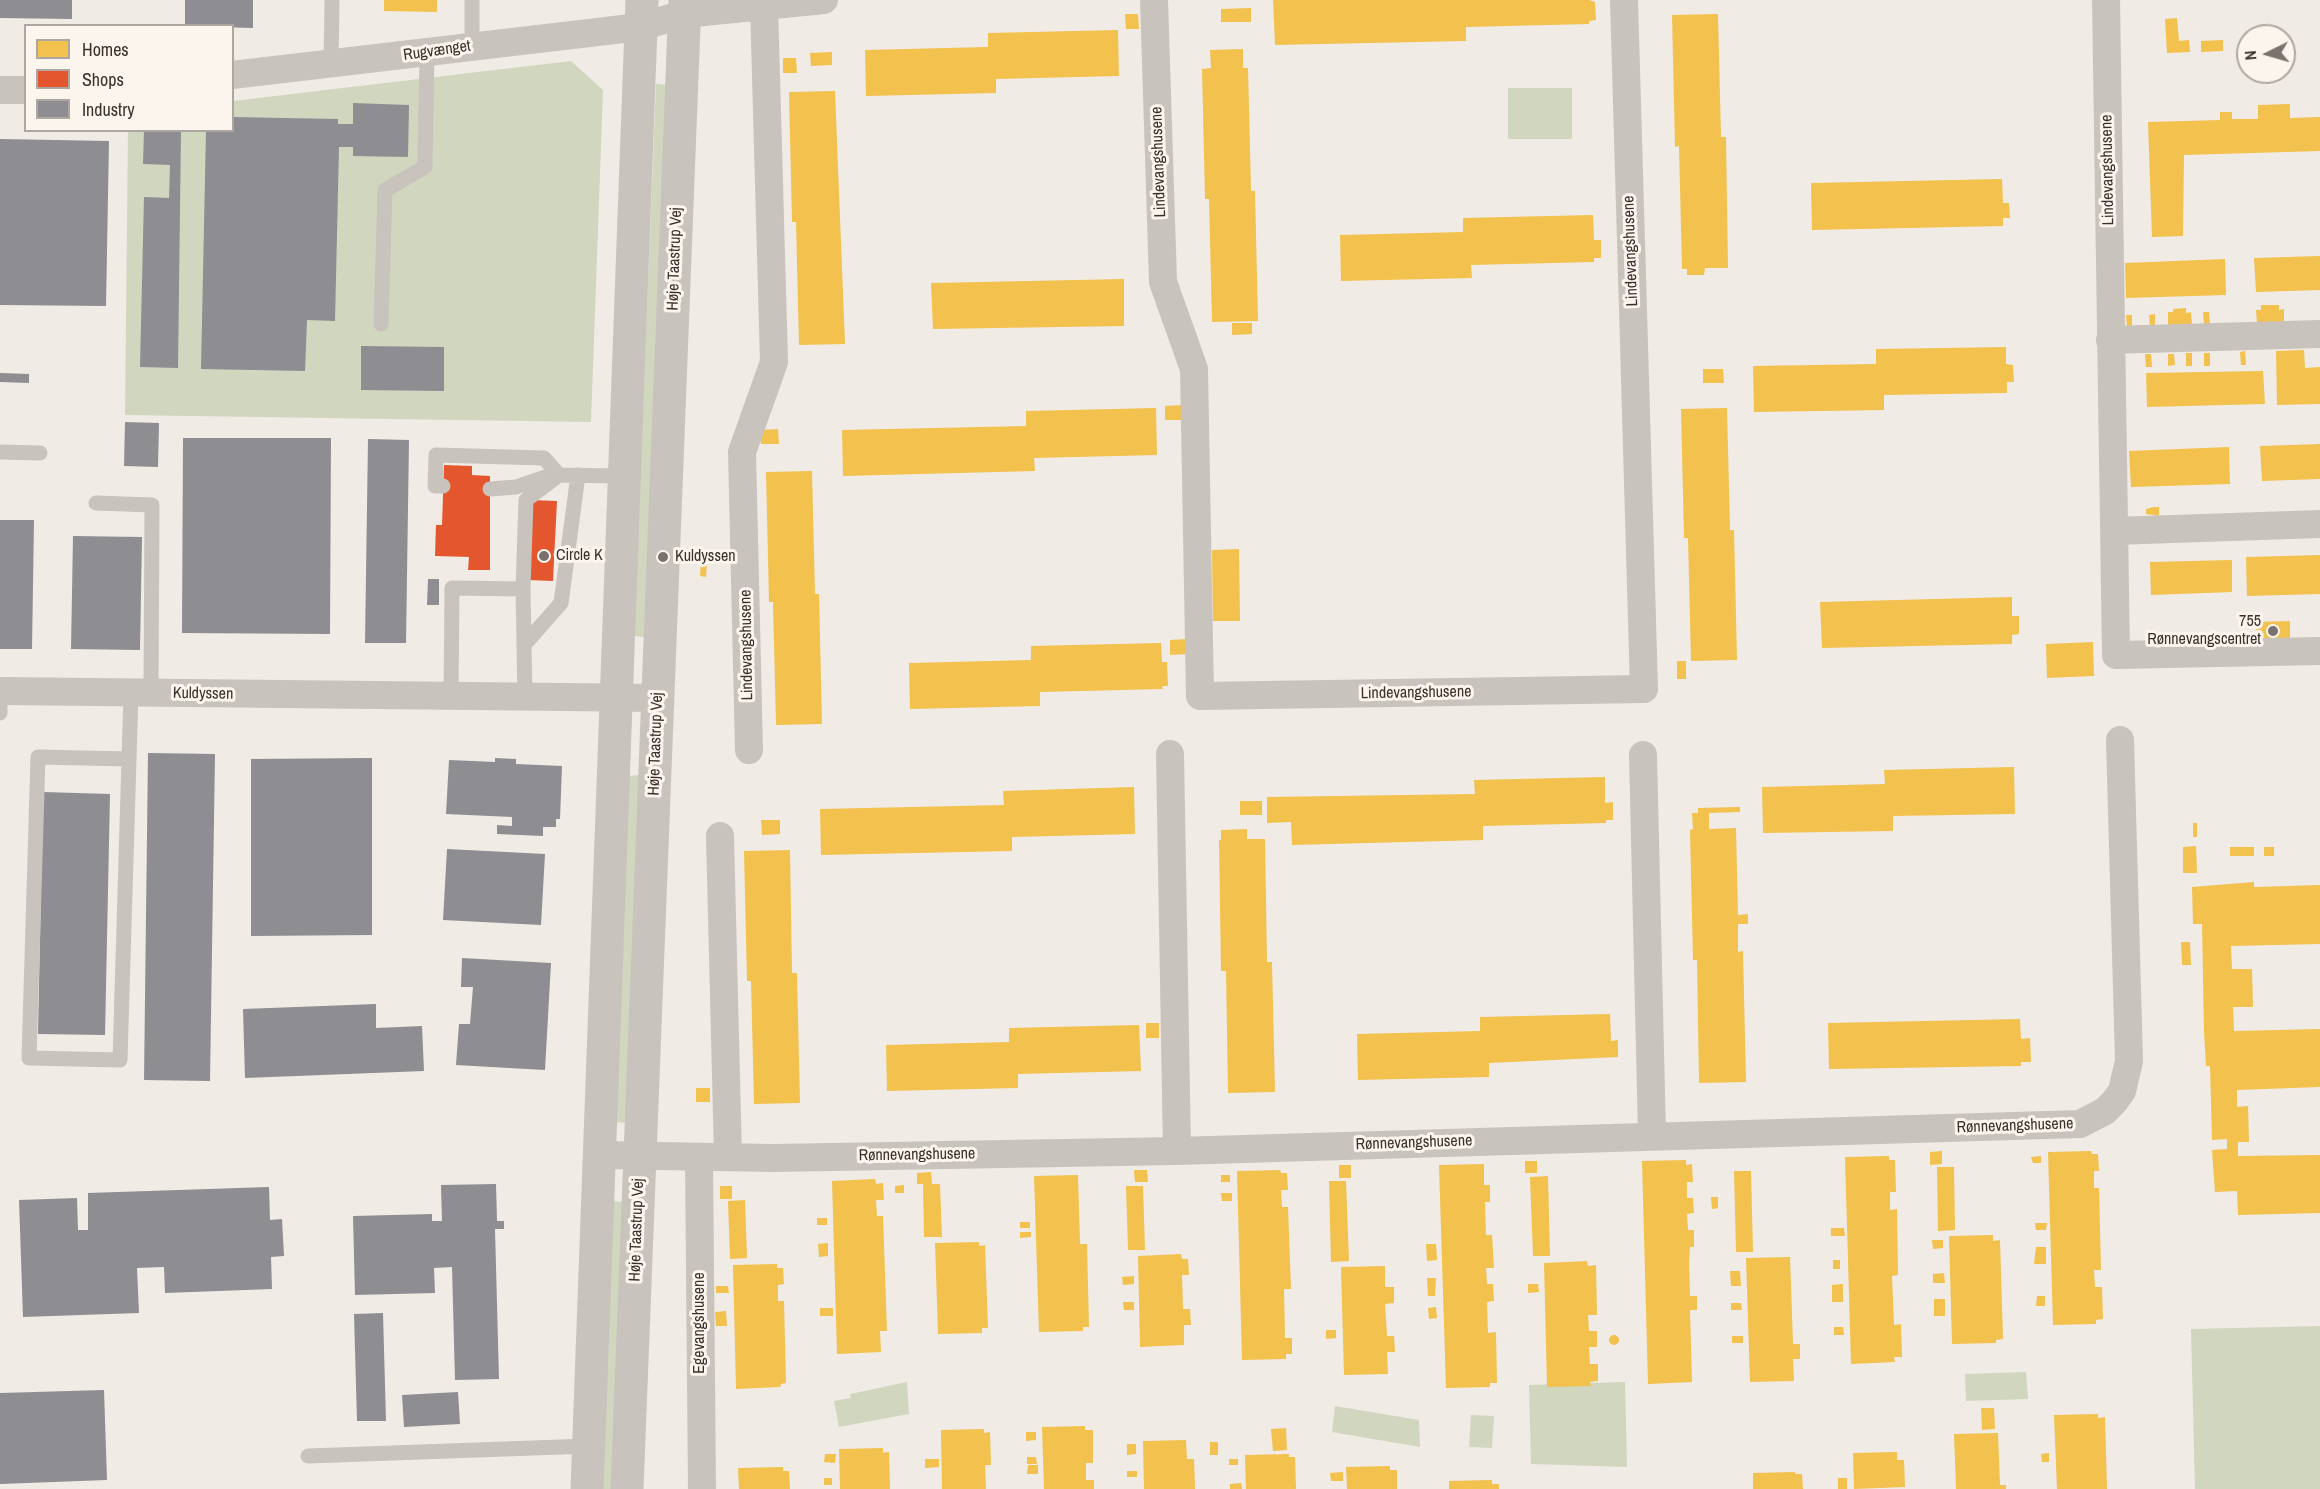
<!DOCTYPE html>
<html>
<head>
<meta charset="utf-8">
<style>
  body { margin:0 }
  #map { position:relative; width:2320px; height:1489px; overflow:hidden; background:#f0ebe5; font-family:"Archivo Narrow",sans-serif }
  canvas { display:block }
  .legend { position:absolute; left:24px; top:24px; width:210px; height:108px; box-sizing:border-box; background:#fbf5ee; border:2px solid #aea6a0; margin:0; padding:8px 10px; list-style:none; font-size:18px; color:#3b302b }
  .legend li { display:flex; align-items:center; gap:12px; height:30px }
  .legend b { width:30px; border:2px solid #aea6a0 }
  .north { position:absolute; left:2236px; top:24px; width:60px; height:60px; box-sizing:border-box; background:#fbf5ee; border:2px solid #aea6a0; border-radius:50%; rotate:265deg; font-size:16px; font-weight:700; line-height:24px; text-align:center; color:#3b302b }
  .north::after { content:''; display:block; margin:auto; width:21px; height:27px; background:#7a716c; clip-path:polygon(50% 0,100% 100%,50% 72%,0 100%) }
</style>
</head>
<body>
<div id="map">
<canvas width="2320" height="1489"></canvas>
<ul class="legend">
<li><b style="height:16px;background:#f2c14e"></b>Homes</li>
<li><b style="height:16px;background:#e4572e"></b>Shops</li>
<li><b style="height:16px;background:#8d8d92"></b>Industry</li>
</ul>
<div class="north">N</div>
</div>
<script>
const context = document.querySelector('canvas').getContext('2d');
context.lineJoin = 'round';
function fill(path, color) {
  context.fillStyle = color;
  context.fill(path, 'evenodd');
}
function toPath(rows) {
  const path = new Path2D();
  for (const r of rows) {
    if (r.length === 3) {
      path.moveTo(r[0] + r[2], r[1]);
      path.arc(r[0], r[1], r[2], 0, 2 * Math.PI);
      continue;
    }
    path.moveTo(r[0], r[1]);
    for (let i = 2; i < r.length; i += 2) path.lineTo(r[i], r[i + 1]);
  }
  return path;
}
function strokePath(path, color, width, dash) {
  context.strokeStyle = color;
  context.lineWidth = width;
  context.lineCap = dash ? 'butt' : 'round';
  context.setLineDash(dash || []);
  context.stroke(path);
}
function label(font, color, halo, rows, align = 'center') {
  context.font = font + ' "Archivo Narrow",sans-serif';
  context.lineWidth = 6;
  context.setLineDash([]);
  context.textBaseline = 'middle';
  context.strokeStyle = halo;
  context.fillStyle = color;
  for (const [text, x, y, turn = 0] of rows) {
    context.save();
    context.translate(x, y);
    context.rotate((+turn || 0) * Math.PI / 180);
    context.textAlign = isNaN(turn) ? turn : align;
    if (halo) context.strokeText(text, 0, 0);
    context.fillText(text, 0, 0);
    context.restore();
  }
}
fill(toPath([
  [571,61,603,90,591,422,125,415,128,131,232,130,233,101],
  [656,84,670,85,644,637,634,636],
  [1508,88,1572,88,1572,139,1508,139],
  [642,775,628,1123,613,1122,628,776],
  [611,1201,625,1202,613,1489,599,1489],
  [2320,1326,2320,1489,2195,1489,2191,1329],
  [2026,1372,2028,1399,1966,1401,1965,1374],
  [907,1382,909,1414,839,1427,834,1401,851,1398,850,1394],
  [1625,1382,1627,1467,1531,1464,1529,1385],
  [1335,1406,1419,1420,1420,1447,1332,1432],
  [1471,1415,1494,1416,1492,1448,1469,1447]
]), '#d1d6bf');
fill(toPath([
  [384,0,437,0,437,12,384,11],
  [1273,0,1589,0,1595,2,1596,20,1589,21,1589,24,1466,27,1466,41,1275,45],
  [1251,8,1251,22,1221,22,1221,9],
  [1125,14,1138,14,1139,29,1126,29],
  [1718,14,1721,137,1726,137,1728,268,1705,268,1704,275,1687,275,1687,269,1682,269,1679,146,1675,147,1672,15],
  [2177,18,2179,41,2189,40,2190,52,2167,53,2165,19],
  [1118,30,1119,76,996,79,996,93,866,96,865,50,988,47,988,33],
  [2223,40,2223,51,2201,52,2201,41],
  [1243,49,1243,68,1248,68,1251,191,1255,191,1258,321,1212,322,1209,199,1205,199,1202,69,1211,68,1210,50],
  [832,52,832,65,811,66,810,53],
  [783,58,796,58,797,73,783,73],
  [835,91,845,344,799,345,796,222,792,222,789,92],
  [2290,104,2290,118,2320,117,2320,151,2184,155,2183,236,2152,237,2148,122,2220,120,2220,112,2232,112,2232,119,2258,119,2258,105],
  [2002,179,2003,203,2009,203,2010,218,2003,218,2003,226,1812,230,1811,183],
  [1593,215,1594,240,1601,240,1601,258,1594,258,1594,262,1471,265,1472,278,1341,281,1340,235,1463,232,1463,218],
  [2320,256,2320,290,2256,292,2254,258],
  [2225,259,2226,295,2126,298,2125,263],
  [1124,279,1124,326,933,329,931,283],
  [2261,305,2279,305,2279,310,2284,309,2284,322,2257,323,2256,310,2261,310],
  [2186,308,2186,313,2191,312,2192,325,2168,326,2168,312,2173,312,2173,309],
  [2203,312,2209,312,2210,324,2204,325],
  [2155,314,2155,326,2150,326,2149,315],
  [2126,315,2132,315,2132,327,2127,327],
  [1232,323,1252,323,1252,334,1232,335],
  [2006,347,2006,364,2013,365,2014,382,2007,382,2007,393,1884,395,1884,410,1754,412,1753,366,1876,364,1876,349],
  [2304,350,2305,368,2320,367,2320,404,2277,405,2276,351],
  [2245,351,2246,365,2241,365,2240,352],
  [2186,353,2192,353,2192,366,2186,366],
  [2204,353,2210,353,2210,366,2204,366],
  [2145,354,2151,354,2152,367,2146,367],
  [2168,354,2174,354,2175,365,2168,366],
  [1703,369,1723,369,1724,383,1703,383],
  [2263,371,2265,404,2147,407,2146,373],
  [1183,405,1183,420,1165,420,1165,406],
  [1156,408,1157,455,1034,458,1035,471,843,476,842,430,1026,426,1026,411],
  [1727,408,1730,530,1734,530,1737,660,1691,661,1688,538,1684,538,1681,409],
  [778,429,779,444,761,444,761,430],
  [2320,444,2320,479,2262,481,2260,446],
  [2229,447,2230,484,2131,487,2129,451],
  [812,471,815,594,819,594,822,724,776,725,773,602,769,602,766,472],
  [2154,507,2159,507,2159,516,2146,514,2146,509],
  [1239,549,1240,621,1213,621,1212,550],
  [2320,555,2320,594,2247,596,2246,557],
  [2232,560,2232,592,2151,595,2150,562],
  [701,561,707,562,706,577,700,576],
  [2012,597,2012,616,2019,616,2019,634,2012,635,2012,644,1822,648,1820,602],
  [2290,621,2290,639,2257,641,2256,622],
  [1188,639,1188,654,1170,655,1170,640],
  [2093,642,2094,676,2047,678,2046,644],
  [1161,643,1162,662,1167,662,1168,686,1162,686,1163,689,1040,692,1040,706,910,709,909,663,1031,660,1031,646],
  [1677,661,1686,661,1686,679,1677,679],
  [2014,767,2015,814,1893,816,1893,831,1763,833,1762,787,1885,784,1884,770],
  [1605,777,1605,803,1613,802,1613,820,1606,820,1606,823,1483,826,1483,840,1292,845,1291,822,1267,823,1267,797,1475,794,1474,780],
  [1134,787,1135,834,1012,837,1012,851,821,855,820,809,1004,805,1003,791],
  [1240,801,1262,801,1262,815,1240,815],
  [1740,807,1740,812,1709,813,1709,829,1736,828,1738,915,1748,914,1748,924,1738,924,1738,952,1743,951,1746,1082,1699,1083,1697,960,1693,960,1690,830,1693,829,1692,813,1698,813,1698,808],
  [761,820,780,820,780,834,762,835],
  [2193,823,2197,823,2197,837,2193,837],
  [1247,829,1247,839,1265,839,1267,962,1272,962,1275,1092,1228,1093,1226,971,1221,971,1219,840,1221,840,1221,830],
  [2196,846,2197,873,2183,873,2183,847],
  [2230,847,2254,847,2254,856,2230,856],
  [2264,847,2274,847,2274,856,2264,856],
  [790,850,792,973,797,973,800,1103,754,1104,751,981,747,981,744,851],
  [2254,882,2254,887,2320,885,2320,944,2231,946,2232,969,2252,969,2253,1007,2233,1007,2234,1031,2320,1029,2320,1087,2237,1090,2237,1107,2248,1106,2249,1142,2238,1142,2238,1156,2320,1155,2320,1213,2238,1215,2237,1191,2215,1192,2212,1150,2227,1149,2227,1139,2212,1140,2210,1066,2206,1066,2204,1032,2202,924,2193,924,2192,887],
  [2181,942,2190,942,2191,965,2182,965],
  [1610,1014,1611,1041,1618,1040,1618,1057,1489,1063,1489,1077,1358,1080,1357,1034,1480,1031,1480,1017],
  [2020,1019,2021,1039,2030,1038,2031,1062,2021,1062,2021,1066,1829,1069,1828,1023],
  [1146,1023,1159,1023,1159,1038,1146,1038],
  [1139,1025,1141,1071,1018,1074,1018,1088,887,1091,886,1045,1009,1042,1009,1028],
  [696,1088,710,1088,710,1102,696,1102],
  [1942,1151,1942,1164,1930,1165,1930,1152],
  [2091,1151,2092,1154,2098,1154,2099,1171,2094,1171,2094,1188,2099,1188,2101,1270,2094,1270,2095,1287,2102,1287,2103,1319,2096,1320,2096,1324,2053,1325,2048,1152],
  [1889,1156,1889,1160,1895,1160,1896,1192,1890,1192,1890,1210,1897,1209,1898,1275,1892,1276,1894,1325,1901,1324,1902,1357,1894,1357,1895,1362,1851,1364,1845,1157],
  [2041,1156,2041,1163,2033,1163,2031,1157],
  [1686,1160,1686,1165,1692,1164,1693,1182,1687,1182,1687,1198,1693,1198,1694,1213,1687,1214,1688,1230,1694,1230,1694,1247,1690,1247,1689,1262,1690,1296,1697,1296,1697,1310,1690,1310,1692,1382,1648,1384,1642,1161],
  [1525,1161,1537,1161,1537,1173,1525,1173],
  [1484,1164,1484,1185,1490,1185,1490,1202,1485,1202,1486,1235,1492,1235,1494,1268,1486,1268,1487,1284,1493,1284,1494,1301,1487,1302,1488,1333,1496,1332,1497,1383,1490,1383,1490,1387,1446,1388,1439,1165],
  [1339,1165,1351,1165,1351,1178,1339,1178],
  [1937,1167,1954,1167,1955,1230,1938,1231],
  [1134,1170,1147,1170,1148,1182,1135,1182],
  [1280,1170,1281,1173,1287,1173,1288,1190,1281,1190,1282,1207,1288,1207,1291,1289,1284,1289,1285,1338,1292,1338,1292,1354,1286,1354,1286,1359,1242,1360,1237,1171],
  [1734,1171,1751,1171,1753,1252,1736,1252],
  [931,1172,932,1184,940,1184,942,1237,924,1237,923,1184,917,1184,917,1173],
  [1078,1175,1080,1244,1087,1244,1089,1327,1083,1327,1083,1331,1039,1332,1034,1176],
  [1221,1175,1230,1175,1230,1182,1221,1182],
  [1548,1176,1550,1256,1533,1256,1530,1177],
  [875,1179,876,1184,883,1183,884,1200,876,1200,877,1216,883,1216,887,1331,880,1331,881,1352,837,1354,832,1181],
  [1329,1181,1346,1181,1349,1261,1331,1262],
  [904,1185,904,1193,895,1193,895,1186],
  [720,1186,732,1186,732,1199,720,1199],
  [1126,1186,1143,1186,1145,1250,1128,1250],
  [1221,1193,1232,1193,1232,1201,1222,1201],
  [1711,1197,1718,1197,1718,1208,1712,1209],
  [745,1200,747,1258,730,1259,728,1201],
  [817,1218,827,1218,827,1225,817,1225],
  [1020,1222,1030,1222,1030,1228,1020,1228],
  [2035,1223,2047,1223,2046,1230,2036,1230],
  [1831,1228,1844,1228,1845,1236,1831,1236],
  [1020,1232,1031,1232,1031,1237,1020,1238],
  [1993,1235,1993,1241,2000,1240,2003,1339,1996,1340,1996,1343,1952,1344,1949,1236],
  [1932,1240,1943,1240,1943,1248,1933,1249],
  [979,1242,979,1246,985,1245,988,1328,982,1328,982,1333,938,1334,935,1243],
  [828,1243,828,1256,819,1257,818,1244],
  [1426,1244,1436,1244,1437,1260,1427,1261],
  [2036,1247,2046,1247,2046,1264,2034,1264],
  [1181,1254,1182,1259,1188,1259,1189,1275,1182,1275,1183,1309,1190,1309,1191,1325,1184,1325,1184,1345,1140,1347,1138,1256],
  [1790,1257,1793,1344,1800,1344,1800,1359,1793,1359,1794,1381,1750,1382,1746,1258],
  [1833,1260,1840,1260,1840,1269,1833,1269],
  [1587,1261,1588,1266,1596,1265,1597,1315,1588,1315,1589,1331,1597,1331,1597,1347,1589,1347,1590,1364,1598,1364,1598,1381,1590,1382,1591,1386,1547,1387,1544,1263],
  [777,1264,777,1268,783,1268,784,1284,778,1285,778,1301,784,1301,786,1383,781,1384,780,1387,736,1389,733,1265],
  [1385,1266,1385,1287,1394,1287,1394,1303,1385,1304,1387,1336,1394,1336,1395,1352,1387,1352,1388,1374,1344,1375,1341,1267],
  [1730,1271,1740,1271,1741,1286,1731,1286],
  [1944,1273,1945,1283,1933,1283,1933,1274],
  [1134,1276,1134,1284,1123,1285,1122,1277],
  [1427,1278,1436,1278,1435,1296,1428,1296],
  [1528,1284,1538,1284,1539,1292,1528,1293],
  [1843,1284,1843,1302,1832,1302,1832,1285],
  [716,1286,728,1286,729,1293,716,1293],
  [2037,1296,2045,1296,2045,1306,2036,1306],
  [1934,1299,1945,1299,1945,1316,1934,1316],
  [1123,1302,1134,1302,1134,1310,1124,1310],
  [1731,1303,1741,1303,1742,1310,1731,1310],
  [1436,1307,1437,1318,1429,1319,1428,1308],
  [820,1308,833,1308,833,1316,820,1316],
  [726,1311,727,1326,716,1326,715,1312],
  [1834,1327,1843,1327,1844,1335,1834,1335],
  [1326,1330,1336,1330,1336,1338,1326,1339],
  [1614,1340,5],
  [1732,1336,1743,1336,1743,1343,1732,1343],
  [1981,1408,1994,1408,1995,1429,1982,1430],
  [2098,1414,2098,1418,2105,1417,2107,1489,2057,1489,2054,1415],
  [1085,1426,1085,1430,1093,1430,1093,1463,1086,1463,1086,1480,1094,1480,1094,1489,1044,1489,1042,1427],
  [1286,1428,1287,1450,1273,1451,1271,1429],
  [984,1429,984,1433,990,1432,991,1465,985,1465,986,1489,942,1489,941,1430],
  [1026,1432,1036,1432,1036,1440,1026,1441],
  [1998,1433,2000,1485,2006,1485,2006,1489,1956,1489,1954,1434],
  [1186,1440,1187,1459,1194,1459,1195,1489,1144,1489,1143,1441],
  [1210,1442,1218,1442,1218,1455,1210,1455],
  [1127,1444,1136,1444,1136,1454,1127,1455],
  [883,1448,883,1453,889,1452,890,1489,840,1489,839,1449],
  [1897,1452,1897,1460,1904,1460,1905,1487,1854,1489,1853,1453],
  [2049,1453,2049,1462,2042,1462,2041,1454],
  [825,1454,836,1454,835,1463,824,1462],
  [1289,1454,1289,1457,1295,1457,1296,1489,1246,1489,1245,1455],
  [1027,1457,1036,1457,1037,1464,1027,1464],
  [925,1459,939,1459,939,1467,925,1468],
  [1229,1459,1238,1459,1238,1465,1229,1465],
  [1028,1465,1038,1465,1038,1474,1027,1474],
  [1390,1466,1390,1470,1397,1470,1397,1489,1347,1489,1346,1467],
  [783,1467,783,1471,789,1471,790,1489,739,1489,738,1468],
  [1127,1471,1137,1471,1137,1477,1127,1477],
  [1343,1472,1343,1481,1331,1481,1330,1473],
  [1795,1472,1795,1474,1802,1474,1803,1489,1753,1489,1753,1473],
  [824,1478,832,1478,832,1485,824,1485],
  [1838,1478,1847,1478,1847,1489,1838,1489],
  [1492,1480,1492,1484,1499,1484,1499,1489,1449,1489,1449,1481],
  [1241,1483,1242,1489,1230,1489,1230,1484]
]), '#f2c14e');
fill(toPath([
  [444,465,472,466,472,475,490,476,490,570,468,570,469,557,435,556,436,525,442,525],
  [530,500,557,501,553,581,527,580]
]), '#e4572e');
fill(toPath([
  [0,0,72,0,72,19,0,18],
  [185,0,253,0,253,28,185,26],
  [353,103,409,105,408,157,353,156,353,147,339,147,335,321,307,320,305,371,201,369,206,130,232,130,232,117,338,119,338,124,353,124],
  [144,130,181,130,178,368,140,367,144,197,169,198,170,165,143,164],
  [0,139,109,141,106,306,0,305],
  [361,346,444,347,444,391,361,390],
  [0,373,29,374,29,383,0,382],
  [125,422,159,423,158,467,124,466],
  [183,438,331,438,330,634,182,633],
  [368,439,409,440,406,643,365,643],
  [0,520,34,520,32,649,0,649],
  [73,536,142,537,140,650,71,649],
  [428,579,439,579,439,605,427,605],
  [148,753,215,754,210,1081,144,1080],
  [372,758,372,935,251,936,251,759],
  [495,758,516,759,516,764,562,766,560,819,556,819,556,827,543,827,543,836,497,834,497,825,512,826,512,817,446,814,449,760,495,762],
  [43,792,110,794,105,1035,38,1034],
  [447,849,545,854,541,925,443,920],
  [462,958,551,963,545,1070,456,1065,459,1024,470,1024,473,987,461,987],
  [376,1004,376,1028,422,1026,424,1071,245,1078,243,1009],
  [496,1184,497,1221,504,1221,504,1229,495,1229,499,1379,455,1380,452,1267,434,1268,435,1293,355,1295,353,1216,432,1214,432,1221,442,1221,441,1185],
  [269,1187,270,1220,282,1219,284,1256,271,1257,272,1289,165,1293,164,1267,137,1268,139,1313,23,1317,19,1200,77,1198,78,1230,88,1230,88,1193],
  [383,1313,386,1421,357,1421,354,1314],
  [104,1390,107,1480,0,1484,0,1393],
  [458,1392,460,1424,404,1427,402,1395]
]), '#8d8d92');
strokePath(toPath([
  [472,0,472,46],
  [331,65,332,0],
  [381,324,385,190,425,167,427,53],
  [0,452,40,453],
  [443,486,435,486,436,455,544,458,559,475],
  [490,489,516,487,551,475,623,476],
  [96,503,152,505,151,693],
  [524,645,561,603,578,475],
  [451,697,452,588,523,589],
  [525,698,523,589,526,500,559,475],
  [0,713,0,691],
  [129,759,38,757,29,1058,120,1060,129,759,131,693],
  [308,1456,589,1446]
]), '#c9c3be', 15);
strokePath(toPath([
  [1154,0,1163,282,1194,369,1200,696,1644,689,1624,0],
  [2106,0,2116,655,2320,651],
  [232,75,640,27,684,14,824,0],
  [0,90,26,90],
  [2110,340,2320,334],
  [2114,531,2320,524],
  [0,691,657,698],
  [749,750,742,452,774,362,764,5],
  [1170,754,1177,1151],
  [1643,755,1652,1135],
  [720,836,728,1157],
  [601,1155,774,1158,1177,1151,2080,1124,2105,1111,2114,1102,2122,1091,2129,1061,2120,740],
  [699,1158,702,1489]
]), '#c9c3be', 28);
strokePath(toPath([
  [587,1489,642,0],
  [627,1489,685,0]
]), '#c9c3be', 33);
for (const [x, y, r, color] of [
  [544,556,6,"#7a716c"],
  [663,557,6,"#7a716c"],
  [2273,631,6,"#7a716c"]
]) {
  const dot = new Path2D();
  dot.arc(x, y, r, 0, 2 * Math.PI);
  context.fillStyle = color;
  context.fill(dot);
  strokePath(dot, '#fbf5ee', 2);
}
label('16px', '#3b302b', '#fbf5ee', [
  ["Rugvænget",437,51,-8],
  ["Lindevangshusene",1159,162,-92],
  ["Lindevangshusene",2108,170,-91],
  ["Lindevangshusene",1631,251,-92],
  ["Høje Taastrup Vej",675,259,-88],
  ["Lindevangshusene",747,645,-91],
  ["Lindevangshusene",1416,693,-1],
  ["Kuldyssen",203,694,1],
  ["Høje Taastrup Vej",656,744,-88],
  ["Rønnevangshusene",2015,1126,-2],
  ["Rønnevangshusene",1414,1143,-2],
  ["Rønnevangshusene",917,1155,-1],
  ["Høje Taastrup Vej",637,1230,-88],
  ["Egevangshusene",700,1323,-90]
]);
label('16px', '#3b302b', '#fbf5ee', [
  ["Circle K",556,556],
  ["Kuldyssen",675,557],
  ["755",2261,622,"right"],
  ["Rønnevangscentret",2261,640,"right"]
], 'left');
</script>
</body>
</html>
